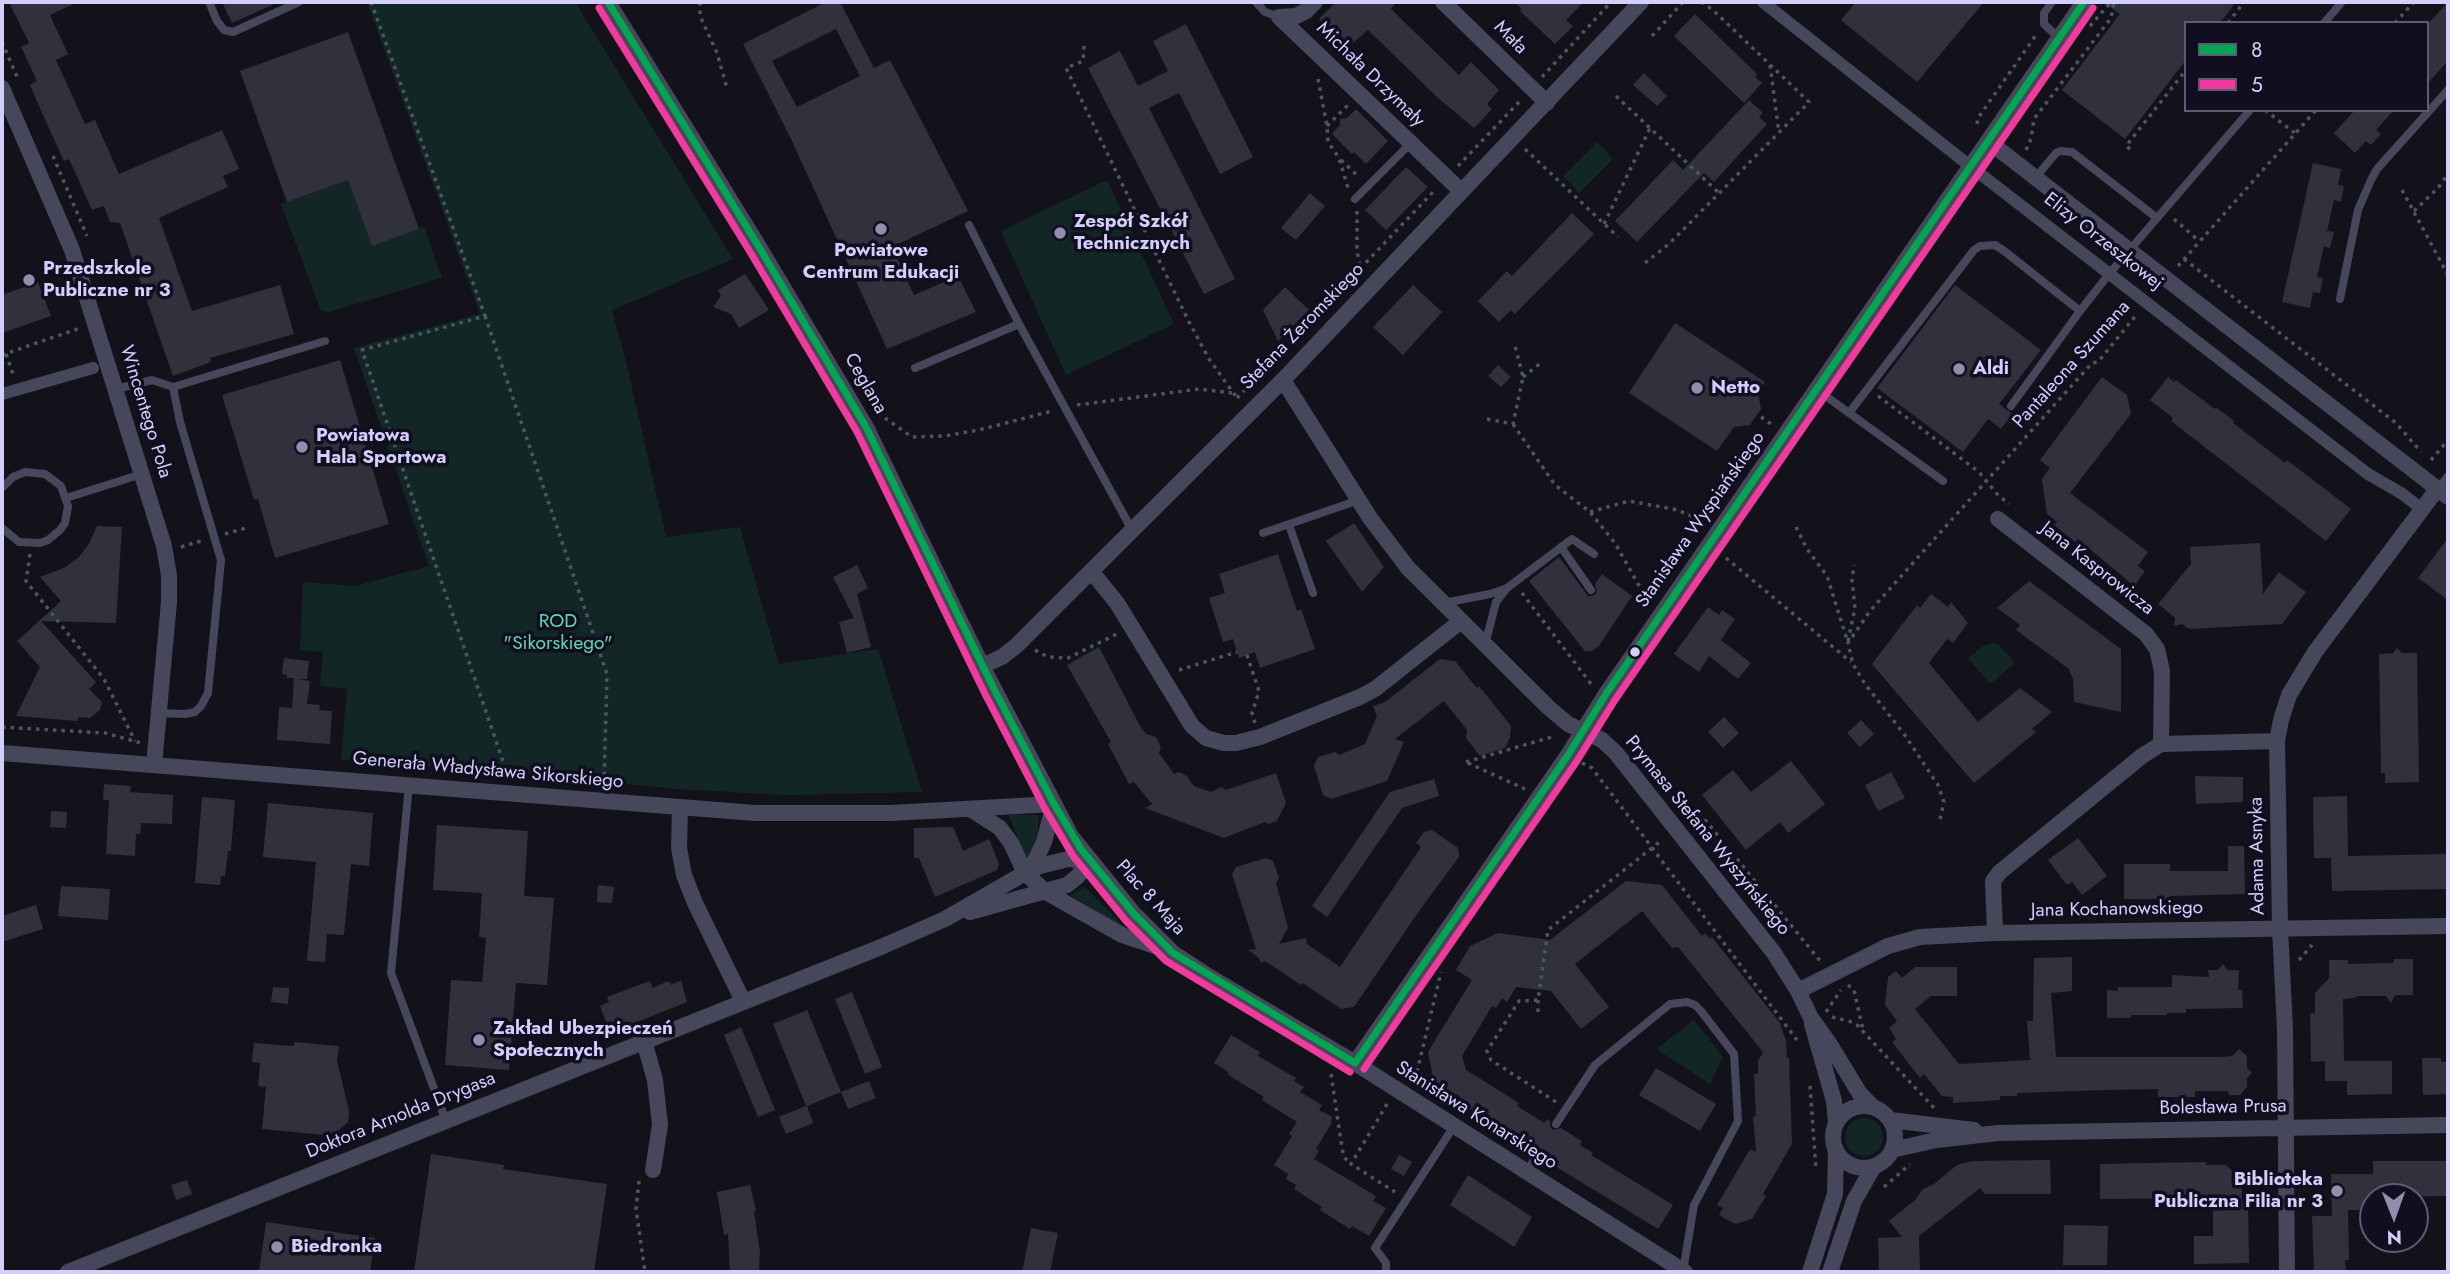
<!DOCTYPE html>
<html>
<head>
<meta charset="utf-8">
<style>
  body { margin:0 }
  #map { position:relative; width:2450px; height:1274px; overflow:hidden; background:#13121b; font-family:Jost,sans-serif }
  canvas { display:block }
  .frame { position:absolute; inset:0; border:4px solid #d3cffc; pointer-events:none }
  .legend { position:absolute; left:2184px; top:21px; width:245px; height:91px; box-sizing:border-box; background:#100e1f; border:2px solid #5e5b77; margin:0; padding:9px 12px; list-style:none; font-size:21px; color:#d3cffc }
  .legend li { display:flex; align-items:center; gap:14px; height:35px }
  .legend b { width:35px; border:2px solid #5e5b77 }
  .north { position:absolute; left:2359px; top:1183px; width:70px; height:70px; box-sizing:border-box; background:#100e1f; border:2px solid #5e5b77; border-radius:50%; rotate:179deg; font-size:19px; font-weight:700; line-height:28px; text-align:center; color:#d3cffc }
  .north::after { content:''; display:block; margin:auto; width:24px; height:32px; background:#908dad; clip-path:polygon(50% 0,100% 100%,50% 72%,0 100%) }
</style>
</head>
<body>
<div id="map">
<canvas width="2450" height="1274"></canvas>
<div class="frame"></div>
<ul class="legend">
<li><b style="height:9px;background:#00a651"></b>8</li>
<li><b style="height:9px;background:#f13a9d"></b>5</li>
</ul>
<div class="north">N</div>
</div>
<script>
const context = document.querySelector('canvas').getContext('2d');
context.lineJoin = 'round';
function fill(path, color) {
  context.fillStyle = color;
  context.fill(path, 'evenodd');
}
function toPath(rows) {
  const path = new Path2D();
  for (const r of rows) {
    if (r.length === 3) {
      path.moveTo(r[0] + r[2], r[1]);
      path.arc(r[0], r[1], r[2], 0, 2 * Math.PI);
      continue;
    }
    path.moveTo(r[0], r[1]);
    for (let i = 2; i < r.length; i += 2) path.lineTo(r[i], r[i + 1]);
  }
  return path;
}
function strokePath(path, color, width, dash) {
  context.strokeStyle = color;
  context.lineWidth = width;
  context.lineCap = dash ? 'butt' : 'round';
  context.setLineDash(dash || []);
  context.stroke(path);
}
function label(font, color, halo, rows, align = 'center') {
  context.font = font + ' Jost,sans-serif';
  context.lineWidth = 7;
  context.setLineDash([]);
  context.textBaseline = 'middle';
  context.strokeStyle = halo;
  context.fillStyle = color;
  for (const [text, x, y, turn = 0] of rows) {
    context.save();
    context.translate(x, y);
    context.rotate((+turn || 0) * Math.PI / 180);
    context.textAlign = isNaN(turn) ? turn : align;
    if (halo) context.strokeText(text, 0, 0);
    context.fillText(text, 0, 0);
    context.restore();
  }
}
fill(toPath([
  [367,2,575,2,733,259,612,310,628,370,666,537,740,527,779,664,878,649,922,792,785,795,677,789,508,772,341,760,347,689,320,686,323,652,300,650,303,582,355,586,429,566,354,348,480,314],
  [1597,142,1613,159,1579,193,1563,176],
  [348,180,372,245,424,226,442,278,329,312,321,311,281,204],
  [1107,180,1174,324,1066,375,1001,231],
  [1994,643,1999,645,2011,658,2014,664,1990,684,1968,658,1985,645],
  [1009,815,1037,815,1039,817,1037,843,1028,859,1025,858],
  [1085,887,1117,919,1121,924,1117,924,1070,895],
  [1694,1020,1723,1057,1710,1084,1656,1049],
  [1864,1137,19]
]), '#122625');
fill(toPath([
  [9,2,77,2,50,15,68,54,56,60,85,124,95,120,119,174,222,130,239,169,223,176,228,187,159,218,192,311,280,285,294,334,210,358,211,362,173,376,120,223,110,222,104,206,92,210,69,159,64,161,43,115,30,85,37,81,21,47,29,43],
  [222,2,279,2,232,23],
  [826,2,840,2,874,68,890,60,968,211,892,247,914,295,958,276,976,312,887,349,792,141,743,44],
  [836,29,860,76,797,107,772,61],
  [1336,2,1396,2,1391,9,1459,75,1471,62,1499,90,1487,104,1492,109,1474,128,1438,98,1368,30,1348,47,1319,19],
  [1514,2,1584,2,1566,20,1573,26,1555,44,1520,11,1522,9],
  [1856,2,1984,2,1917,82,1841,20],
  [2103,2,2236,2,2220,23,2186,23,2186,60,2125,139,2062,90,2120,14],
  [2448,2,2448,61,2427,84,2427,25],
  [1695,14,1757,74,1755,77,1762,83,1744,103,1674,36],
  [1186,24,1253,157,1220,174,1179,93,1149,108,1235,279,1204,294,1088,68,1120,51,1138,86,1168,71,1153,41],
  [348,32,419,229,372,246,348,180,287,202,240,71],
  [1644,73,1667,96,1657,106,1633,85],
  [1749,100,1763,113,1759,117,1767,124,1714,182,1704,173,1637,242,1615,221,1673,160,1683,170],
  [1356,109,1388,141,1366,164,1354,152,1352,154,1332,134,1340,125,1340,119,1347,118],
  [2355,110,2394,110,2376,130,2381,134,2371,145,2366,141,2355,153,2334,133],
  [2313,163,2341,169,2338,185,2344,186,2341,202,2334,200,2327,231,2334,232,2330,248,2324,246,2317,277,2323,278,2320,293,2313,292,2310,308,2282,302],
  [1406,167,1428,187,1386,230,1365,210],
  [1310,193,1325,206,1296,240,1281,228],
  [1572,213,1594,234,1515,314,1511,310,1499,322,1478,301,1507,271,1512,276],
  [745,274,769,310,739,328,731,314,713,307,721,296,718,290],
  [38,282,51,316,2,333,2,295],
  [1413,285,1442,312,1403,355,1373,327],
  [1955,285,2041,350,1999,404,2012,414,2001,429,1988,419,1963,452,1877,388],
  [1285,287,1309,310,1278,341,1263,310],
  [1675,323,1765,382,1758,392,1761,409,1750,425,1734,427,1717,451,1629,393],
  [340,360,389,524,275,558,258,499,254,500,222,395],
  [1498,365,1511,377,1501,387,1488,376],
  [2102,377,2127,395,2131,414,2070,493,2148,552,2138,566,2145,571,2134,586,2078,539,2075,542,2054,525,2057,522,2047,514,2042,479,2050,468,2040,460],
  [2168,377,2174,382,2176,380,2215,409,2216,407,2234,421,2233,423,2285,463,2287,460,2351,509,2326,541,2171,421,2173,418,2150,400],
  [1354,523,1384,567,1362,592,1326,541],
  [97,526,122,527,116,623,41,621,96,682,89,689,102,702,100,710,90,718,78,717,78,721,16,716,40,667,17,641,61,601,40,577,64,568,79,557,89,544],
  [2448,538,2448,600,2418,578],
  [2260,543,2263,594,2279,572,2306,592,2282,624,2189,629,2182,624,2174,626,2175,618,2158,604,2191,564,2190,547],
  [1278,554,1297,611,1301,609,1315,649,1260,668,1255,652,1239,658,1233,639,1223,642,1209,598,1225,593,1219,574],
  [1559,557,1588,596,1592,596,1597,593,1595,584,1602,574,1632,596,1599,646,1592,651,1585,651,1529,581],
  [857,565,868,588,857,594,871,647,847,653,839,622,854,618,833,577],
  [2029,581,2121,649,2121,712,2074,702,2073,679,2069,669,2016,630,2020,625,1997,608],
  [1931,594,1948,607,1951,602,1968,623,1953,643,1947,639,1929,663,1978,722,2020,688,2052,712,2032,729,2036,732,1974,783,1872,664,1917,605,1920,608],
  [1708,607,1719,615,1722,610,1735,619,1721,640,1751,663,1738,679,1709,656,1699,672,1674,654],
  [1099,647,1140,726,1146,734,1156,737,1161,747,1159,753,1174,774,1179,772,1187,776,1194,786,1211,792,1221,787,1226,790,1276,773,1286,803,1277,821,1268,824,1265,822,1224,838,1145,808,1152,804,1134,782,1129,784,1108,744,1111,742,1067,665],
  [2397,648,2402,653,2417,653,2419,782,2385,783,2385,773,2381,773,2379,654,2393,653],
  [284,658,309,661,307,679,299,679,310,681,307,704,320,705,319,710,332,711,330,744,277,740,279,707,292,708,294,678,287,678,287,675,282,674],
  [1440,659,1455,661,1477,688,1479,686,1511,726,1510,737,1505,748,1480,756,1466,738,1467,730,1444,701,1395,739,1404,742,1387,781,1331,799,1323,795,1314,766,1318,757,1335,752,1339,755,1365,744,1377,716,1373,706,1385,702],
  [1724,717,1739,733,1723,748,1708,732],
  [1861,720,1874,734,1860,747,1847,733],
  [1791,761,1825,804,1788,833,1780,822,1746,850,1702,795,1733,770,1751,792],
  [1891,772,1905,798,1878,811,1865,785],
  [2195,776,2243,777,2243,802,2196,804],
  [1434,779,1439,796,1402,808,1327,917,1312,906,1390,792],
  [104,784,131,786,130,792,173,795,172,824,141,823,140,834,136,834,135,856,106,854,109,800,103,800],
  [2347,796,2348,856,2448,854,2448,889,2332,891,2331,858,2314,858,2313,797],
  [202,797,235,800,231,851,228,851,225,876,221,876,220,885,195,883],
  [268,803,373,813,369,866,351,864,344,935,327,934,325,962,307,961,316,862,263,857],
  [51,811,67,812,66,828,50,827],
  [437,825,528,831,524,896,554,898,547,985,516,983,509,1070,445,1065,451,980,482,982,486,938,479,937,482,893,433,890],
  [953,827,963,851,989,839,999,864,997,870,935,897,919,858,914,858,914,828],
  [1432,830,1458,848,1459,857,1419,911,1354,1007,1341,1009,1303,983,1301,985,1265,961,1261,963,1259,958,1248,950,1256,949,1232,874,1236,867,1266,858,1273,861,1279,878,1276,883,1288,928,1279,944,1306,938,1307,944,1340,967,1421,847,1416,843,1424,832],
  [2078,838,2107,876,2082,895,2072,882,2067,885,2048,860],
  [2228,846,2244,846,2245,894,2171,896,2171,899,2124,899,2124,864,2170,864,2170,871,2228,871],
  [1626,881,1662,885,1702,936,1705,933,1710,939,1712,937,1780,1023,1786,1041,1787,1058,1789,1058,1792,1144,1763,1194,1766,1196,1752,1219,1735,1224,1719,1215,1723,1208,1717,1205,1750,1149,1756,1152,1753,1117,1756,1116,1754,1074,1758,1074,1758,1061,1763,1052,1678,947,1672,948,1642,911,1575,964,1609,1007,1581,1029,1551,991,1516,987,1507,1002,1502,998,1496,1008,1492,1006,1462,1056,1466,1070,1519,1103,1517,1106,1544,1123,1547,1119,1550,1121,1550,1126,1553,1130,1561,1128,1582,1141,1580,1145,1593,1153,1591,1155,1673,1205,1658,1229,1545,1160,1539,1153,1533,1152,1512,1139,1514,1136,1435,1087,1428,1052,1472,980,1456,970,1470,946,1498,933,1550,940],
  [598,885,614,887,612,903,597,902],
  [61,886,110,889,108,920,58,916],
  [36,905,43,929,2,942,2,916],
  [2072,957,2072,991,2051,993,2056,1057,2219,1057,2232,1056,2239,1049,2247,1056,2247,1068,2252,1073,2247,1078,2247,1087,2240,1095,2229,1095,2228,1091,2195,1091,2195,1097,2158,1097,2158,1089,2108,1090,2017,1093,2017,1096,2000,1096,2000,1100,1953,1103,1953,1097,1942,1096,1924,1074,1920,1078,1892,1042,1896,1039,1889,1028,1897,1021,1885,1005,1888,977,1896,971,1902,978,1915,967,1957,967,1957,996,1931,996,1915,1009,1959,1064,2030,1060,2027,1021,2033,1021,2034,958],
  [2394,959,2413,959,2413,995,2395,995,2391,1003,2386,996,2357,996,2355,998,2343,999,2344,1061,2392,1061,2392,1094,2347,1095,2347,1081,2325,1081,2325,1061,2311,1062,2310,1014,2315,1013,2315,993,2329,978,2329,960,2348,960,2348,964,2393,963],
  [2223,964,2227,970,2239,970,2238,990,2242,990,2243,1008,2186,1009,2186,1013,2167,1013,2167,1015,2131,1015,2131,1018,2107,1018,2107,990,2118,991,2118,987,2172,987,2172,975,2209,977,2208,970,2218,970],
  [681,980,687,1002,610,1033,600,1006,609,1002,607,997,650,981,653,988,666,982,670,982,671,985],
  [273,987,289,988,288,1004,271,1002],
  [852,992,882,1067,865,1074,835,999],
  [807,1010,841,1092,869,1081,876,1098,848,1109,841,1092,807,1106,813,1123,786,1134,779,1117,806,1106,773,1024],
  [741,1027,775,1110,758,1117,724,1035],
  [1231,1035,1260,1052,1258,1056,1296,1078,1294,1081,1304,1087,1300,1092,1322,1105,1319,1110,1332,1117,1331,1124,1316,1149,1319,1151,1314,1159,1376,1196,1373,1201,1386,1208,1369,1236,1352,1226,1350,1229,1320,1210,1322,1207,1294,1189,1296,1185,1286,1179,1288,1174,1274,1165,1292,1136,1289,1134,1297,1122,1262,1100,1264,1097,1227,1074,1229,1072,1214,1063],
  [294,1042,339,1046,337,1061,349,1111,348,1122,339,1130,325,1135,262,1129,266,1087,258,1086,260,1063,252,1062,254,1043,294,1046],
  [2422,1058,2441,1058,2441,1062,2448,1062,2448,1094,2423,1095],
  [1656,1068,1716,1104,1700,1131,1639,1095],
  [431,1154,504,1165,503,1169,607,1184,594,1272,414,1272],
  [1399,1155,1412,1162,1404,1176,1391,1169],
  [2050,1160,2051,1194,1985,1194,1980,1188,1919,1236,1920,1272,1879,1272,1878,1238,1902,1237,1889,1221,1915,1200,1923,1189,1934,1184,1957,1165,1973,1161],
  [2373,1161,2448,1161,2448,1196,2373,1197,2373,1205,2363,1206,2359,1210,2348,1210,2349,1260,2345,1260,2346,1272,2314,1272,2312,1216,2332,1216,2331,1174,2373,1174],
  [2206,1162,2206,1165,2226,1165,2242,1180,2242,1201,2248,1201,2249,1263,2194,1264,2194,1236,2213,1236,2213,1198,2100,1199,2100,1164],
  [1468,1175,1532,1217,1514,1247,1450,1205],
  [187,1180,192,1194,176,1200,171,1185],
  [750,1185,756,1211,754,1211,760,1252,759,1272,730,1272,728,1234,724,1235,717,1192],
  [266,1222,375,1238,370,1272,259,1272],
  [2064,1225,2108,1226,2107,1265,2063,1265],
  [1031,1228,1058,1233,1050,1272,1022,1272]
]), '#31303d');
strokePath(toPath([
  [371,2,485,316,362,350,508,776],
  [700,2,700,16,717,53,727,88],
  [2228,23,2244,2],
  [2395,23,2414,2],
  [2090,26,2110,3,2112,4],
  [1652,36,1683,2],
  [2,42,18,79],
  [1084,46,1083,61,1066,68,1188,320,1209,359,1237,398],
  [1770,65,1779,133],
  [1542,77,1611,2],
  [1318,79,1327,126,1328,142,1339,158,1348,188],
  [1616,96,1719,193],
  [2265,110,2296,134],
  [1977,124,1978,118,2036,35],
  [1327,126,1348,105],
  [1525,149,1618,237],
  [2130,149,2126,146,2186,70],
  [2026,150,2031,139,2034,119,2111,18,2114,2],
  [53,156,87,236],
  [1341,160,1358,176],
  [1458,166,1520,101],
  [2402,190,2448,275],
  [1357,211,1357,250,1360,268],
  [2414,211,2438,188,2448,174],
  [2174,219,2199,241],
  [1604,224,1650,128],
  [2184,259,2396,423,2421,452],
  [1645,263,1669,244,1809,102,1713,10,1701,2],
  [2178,266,2316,110],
  [485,316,607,674,604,783],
  [6,354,13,374],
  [2,355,80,328],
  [1523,377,1542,362],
  [1878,396,1979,472,1998,495,2009,504],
  [1237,398,1435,190],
  [1077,405,1199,389,1232,393],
  [878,413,912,437,944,436,979,430,1052,411],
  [1761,417,1771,424],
  [1487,419,1513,424,1523,377,1514,342],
  [1513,424,1555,485,1590,512,1615,543,1638,584,1651,599],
  [2431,460,2448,440],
  [1590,512,1629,501,1678,510,1693,517],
  [1796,527,1807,549,1827,576,1848,643],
  [225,534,246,528],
  [181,547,204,540],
  [30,554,26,581,104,679,135,741],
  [1726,558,1851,662],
  [1522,593,1591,684],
  [1848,641,1855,608,1852,580,1854,565],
  [1035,650,1048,657,1068,658,1117,634],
  [1247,655,1259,691,1252,713,1255,723],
  [1179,670,1237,652],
  [2,727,105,733,141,743],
  [1466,762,1552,737],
  [1468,763,1525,789],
  [1582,763,1592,768,1797,1040],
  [1687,819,1697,810,1821,962],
  [1940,819,1944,802,1938,785,1904,734,1865,684,1853,664,1848,643,1870,611,2092,363,2098,362,2137,314],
  [2248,912,2255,908,2264,908],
  [2299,960,2312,945],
  [1848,985,1854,990,1863,1030],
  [1538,1000,1538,1014],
  [1826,1012,1841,990],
  [1832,1017,1852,1022,1857,1025,1934,1108],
  [1331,1074,1342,1148,1344,1157,1351,1164],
  [1415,1080,1441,972],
  [1810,1086,1816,1169],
  [1556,1102,1491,1060,1487,1051,1519,1001,1538,1000,1548,930,1662,840],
  [1387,1104,1351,1164,1395,1192],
  [639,1181,636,1209,645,1272],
  [1884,1187,1910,1164]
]), '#495762', 3.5, [3.5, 5]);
strokePath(toPath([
  [209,2,217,21,224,30,233,32,299,2],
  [1256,2,1265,12,1279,17],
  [2052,2,2044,13,2044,24,2059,38],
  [2324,23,2342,2],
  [2036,177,2056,153,2060,151,2072,152,2157,218],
  [1355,199,1411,143],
  [969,225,1019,324],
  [2340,299,2358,210,2371,180,2377,169,2448,90],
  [915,368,1019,324,1132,530],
  [116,389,152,380,173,387,325,341],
  [1816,389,1943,481],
  [2011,406,2080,311],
  [1849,413,1974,250,1980,246,1995,245,2003,250,2080,311,2109,274,2250,110],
  [2,488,13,477,25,472,45,474,61,486,68,506,65,523,60,530,48,540,40,543,19,542,2,528],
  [2438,488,2448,476],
  [66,498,142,474],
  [1289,525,1313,593],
  [1263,533,1359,500],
  [1561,547,1591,590],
  [1444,603,1490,594,1507,588,1572,539,1594,554],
  [1485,645,1496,602,1507,588],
  [159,713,185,714,195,712,201,706,208,693,221,560,180,422,173,387],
  [409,785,391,973,446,1121],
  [1556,1124,1595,1065,1670,1004,1687,1002,1695,1005,1701,1011,1734,1054,1738,1121,1694,1205,1683,1271],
  [1527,1172,1535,1158],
  [1386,1272,1386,1263,1375,1248,1454,1126]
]), '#47475c', 8);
strokePath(toPath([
  [1763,2,1970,166,2368,474,2401,493,2422,509],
  [2,394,93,368]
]), '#47475c', 12);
strokePath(toPath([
  [608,2,759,247,866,427,982,666,1071,836,1134,914,1173,953,1208,976,1355,1063,1685,1272],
  [1443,2,1547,103],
  [1279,17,1461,191],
  [1279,17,1296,16,1306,11,1315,2],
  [2,88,72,250,164,546,169,575,169,602,154,765],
  [1988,141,2448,497],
  [1283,380,1370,518,1408,568,1549,708,1568,724,1602,740,1616,753,1774,953,1798,991,1811,1018,1829,1043,1860,1094,1873,1107],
  [1998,519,2146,634,2157,649,2162,671,2161,744],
  [1091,571,1117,603,1192,726,1206,738,1224,743,1236,743,1260,737,1360,697,1375,689,1461,621],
  [982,666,1002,657,1016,646,1283,380,1641,2],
  [2,753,755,813,891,813,1054,804],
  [680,807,679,848,684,875,695,903,743,1001],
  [972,810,1000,828,1011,843,1025,873,1046,892,1122,935,1164,949],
  [1026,872,1035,861,1044,842,1054,804],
  [970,912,1067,885,1077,877,1090,861],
  [1995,933,1993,881,2000,872,2142,756,2161,744,2277,741],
  [1798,991,1888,946,1920,937,1995,933,2448,926],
  [1812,1024,1834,1101,1836,1122],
  [644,1041,655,1080,660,1125,653,1170],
  [1355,1063,1568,755,1606,694,2084,2],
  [1864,1137,31],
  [1890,1120,1974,1130],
  [1892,1150,1936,1140,1998,1133,2448,1125],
  [68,1272,881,947,945,919,1025,873,1040,866,1068,859,1090,861],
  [1810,1272,1835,1194,1836,1150],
  [1830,1272,1854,1201,1874,1166],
  [2287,1272,2285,1030,2280,928,2277,741,2281,720,2289,695,2315,652,2438,488]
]), '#47475c', 16);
strokePath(toPath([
  [608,2,759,247,866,427,995,691,1054,804,1081,849,1134,914,1173,953,1355,1063],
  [1355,1063,1568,755,1606,694,2084,2]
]), '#00a651', 7);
strokePath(toPath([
  [599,8,750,252,857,432,986,696,1045,809,1073,856,1126,921,1166,961,1350,1072],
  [1364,1069,1577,761,1615,700,2093,8]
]), '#f13a9d', 7);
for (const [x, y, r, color] of [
  [881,229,7,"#908dad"],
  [1060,233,7,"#908dad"],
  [29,280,7,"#908dad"],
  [1959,369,7,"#908dad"],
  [1697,388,7,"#908dad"],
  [302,447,7,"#908dad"],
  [1635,652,6,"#d3cffc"],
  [479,1040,7,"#908dad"],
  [2337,1191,7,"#908dad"],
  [277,1247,7,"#908dad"]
]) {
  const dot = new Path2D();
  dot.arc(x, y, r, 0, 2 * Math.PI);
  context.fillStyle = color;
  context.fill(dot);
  strokePath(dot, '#100e1f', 2.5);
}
label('19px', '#d3cffc', '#100e1f', [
  ["Mała",1510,38,45],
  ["Michała Drzymały",1370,75,44],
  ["Elizy Orzeszkowej",2103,242,38],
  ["Stefana Żeromskiego",1303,327,-46],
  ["Pantaleona Szumana",2072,365,-48],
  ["Ceglana",865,384,60],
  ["Wincentego Pola",145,412,73],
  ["Stanisława Wyspiańskiego",1701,520,-55],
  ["Jana Kasprowicza",2097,569,38],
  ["Generała Władysława Sikorskiego",488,771,5],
  ["Prymasa Stefana Wyszyńskiego",1707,836,51],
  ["Adama Asnyka",2258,856,-91],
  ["Plac 8 Maja",1150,898,48],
  ["Jana Kochanowskiego",2117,910,-1],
  ["Bolesława Prusa",2223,1108,-1],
  ["Doktora Arnolda Drygasa",401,1116,-22],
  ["Stanisława Konarskiego",1476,1116,32]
]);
label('bold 19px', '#d3cffc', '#100e1f', [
  ["Zespół Szkół",1074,222],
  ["Technicznych",1074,244],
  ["Powiatowe",881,251,"center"],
  ["Centrum Edukacji",881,273,"center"],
  ["Przedszkole",43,269],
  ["Publiczne nr 3",43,291],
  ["Aldi",1973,369],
  ["Netto",1711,388],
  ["Powiatowa",316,436],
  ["Hala Sportowa",316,458],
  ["Zakład Ubezpieczeń",493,1029],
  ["Społecznych",493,1051],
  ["Biblioteka",2323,1180,"right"],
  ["Publiczna Filia nr 3",2323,1202,"right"],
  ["Biedronka",291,1247]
], 'left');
label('19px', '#61d7b5', '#100e1f', [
  ["ROD",558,622],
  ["\"Sikorskiego\"",558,644]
]);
</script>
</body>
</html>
